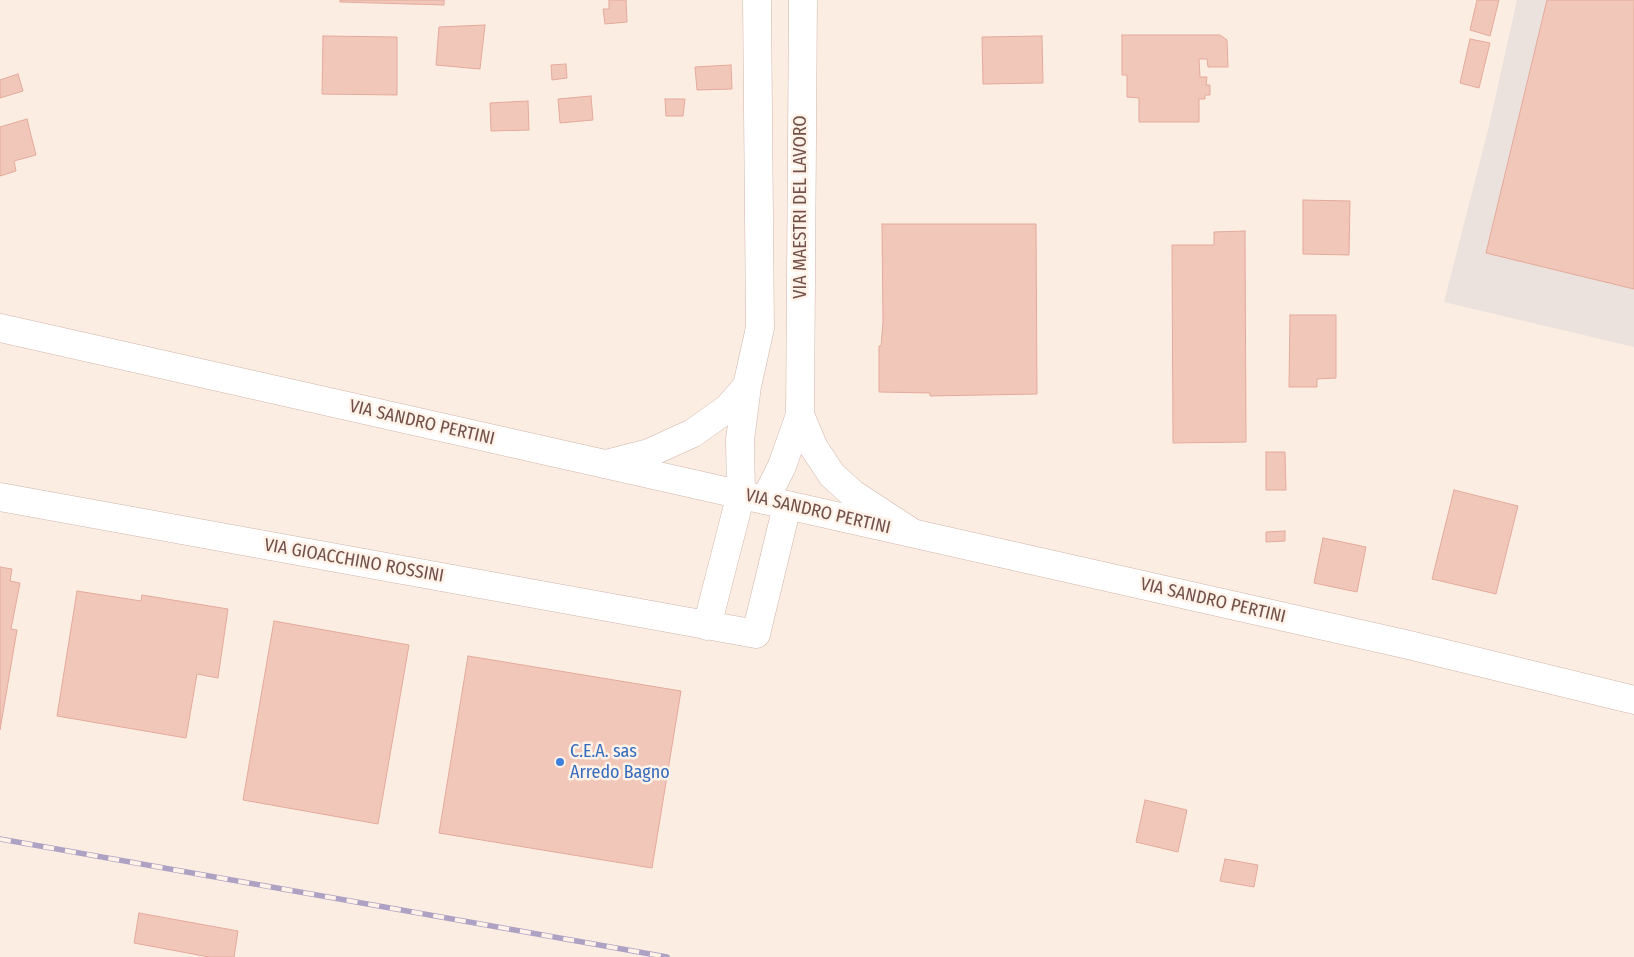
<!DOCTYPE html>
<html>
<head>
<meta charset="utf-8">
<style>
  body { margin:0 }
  canvas { display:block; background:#fcede2 }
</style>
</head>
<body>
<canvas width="1634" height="957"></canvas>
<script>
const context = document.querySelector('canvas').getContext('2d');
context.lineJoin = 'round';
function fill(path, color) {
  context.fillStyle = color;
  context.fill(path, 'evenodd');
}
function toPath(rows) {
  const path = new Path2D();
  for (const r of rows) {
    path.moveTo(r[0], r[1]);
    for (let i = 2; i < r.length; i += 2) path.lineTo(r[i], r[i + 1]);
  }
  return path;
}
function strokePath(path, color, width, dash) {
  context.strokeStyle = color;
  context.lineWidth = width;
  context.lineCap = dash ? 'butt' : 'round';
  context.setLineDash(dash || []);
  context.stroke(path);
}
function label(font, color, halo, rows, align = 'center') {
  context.font = font + ' "Fira Sans Condensed",sans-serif';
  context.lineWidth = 5;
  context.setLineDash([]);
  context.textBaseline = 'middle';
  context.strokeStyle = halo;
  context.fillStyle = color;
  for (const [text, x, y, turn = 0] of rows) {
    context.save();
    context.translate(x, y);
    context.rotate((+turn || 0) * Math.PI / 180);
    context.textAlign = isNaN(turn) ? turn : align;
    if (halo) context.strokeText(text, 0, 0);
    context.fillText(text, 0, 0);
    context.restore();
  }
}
fill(toPath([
  [1517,0,1634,0,1634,347,1444,302,1489,126]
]), '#ebe1dd');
const building = toPath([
  [340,0,444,0,444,5,340,2,340,0],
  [609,0,626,0,627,22,605,24,603,9,609,9,609,0],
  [1477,0,1499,0,1490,36,1470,30,1477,0],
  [1547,0,1634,0,1634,289,1486,253,1547,0],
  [485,25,480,69,436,65,439,27,485,25],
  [1122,35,1220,35,1227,40,1228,67,1208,67,1207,59,1199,59,1200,77,1207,77,1206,85,1210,85,1210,95,1205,95,1205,99,1199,99,1199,122,1139,122,1139,98,1127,97,1127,75,1122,75,1122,35],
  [323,36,397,37,397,95,322,94,323,36],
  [1042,36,1043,83,983,84,982,37,1042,36],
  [1470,39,1490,43,1479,88,1460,83,1470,39],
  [566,64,567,78,552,80,551,65,566,64],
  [731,65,732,89,697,90,695,67,731,65],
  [18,74,23,91,0,98,0,80,18,74],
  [591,96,593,120,560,123,558,99,591,96],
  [665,99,685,99,683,116,666,116,665,99],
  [528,101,529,130,491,131,490,103,528,101],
  [27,119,36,155,14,161,16,171,0,176,0,127,27,119],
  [1303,200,1350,201,1349,255,1303,254,1303,200],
  [882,224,1036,224,1037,394,930,396,930,393,879,392,879,346,881,346,883,322,882,224],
  [1245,231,1246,442,1173,443,1172,245,1214,245,1214,232,1245,231],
  [1290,315,1336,315,1336,378,1317,379,1317,387,1289,387,1290,315],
  [1266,452,1285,452,1286,490,1266,490,1266,452],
  [1454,490,1518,506,1496,594,1432,579,1454,490],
  [1285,531,1285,541,1266,542,1266,532,1285,531],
  [1323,538,1366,547,1357,592,1314,583,1323,538],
  [0,567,12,569,10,581,20,583,11,629,17,630,0,730,0,567],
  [77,591,141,601,142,595,228,609,218,678,197,674,186,738,57,716,77,591],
  [274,621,409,645,378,824,243,800,274,621],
  [468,656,681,691,652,868,439,833,468,656],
  [1145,800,1187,810,1178,852,1136,842,1145,800],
  [1225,859,1258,865,1254,887,1220,881,1225,859],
  [139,913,238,931,234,957,209,957,134,943,139,913]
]);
fill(building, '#f1c7ba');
strokePath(building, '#e3aa9b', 1);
const minor = toPath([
  [800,415,814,448,832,475,853,494,911,532],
  [606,464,649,453,693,433,728,408,747,386],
  [0,497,756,634,787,506],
  [765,500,782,466,800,415,803,0],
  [707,626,741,494,740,440,747,386,760,328,757,0]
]);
const secondary = toPath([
  [0,328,1409,645,1634,700]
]);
strokePath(minor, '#cfb5ac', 29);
strokePath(secondary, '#d2b4a9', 29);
strokePath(minor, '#fff', 28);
strokePath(secondary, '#fff', 28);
const rail = toPath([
  [0,839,667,957]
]);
strokePath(rail, '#aea2c4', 5.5);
strokePath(rail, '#fff2e8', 4, [11]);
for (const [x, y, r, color] of [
  [560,762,5,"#3f7fe0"]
]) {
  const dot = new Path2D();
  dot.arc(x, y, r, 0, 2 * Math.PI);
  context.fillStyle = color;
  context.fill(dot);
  strokePath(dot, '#fff2e8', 2);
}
label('18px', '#735149', '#fff2e8', [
  ["VIA MAESTRI DEL LAVORO",801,207,-90],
  ["VIA SANDRO PERTINI",422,423,13],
  ["VIA SANDRO PERTINI",818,512,13],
  ["VIA GIOACCHINO ROSSINI",354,561,10],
  ["VIA SANDRO PERTINI",1213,601,13]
]);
label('18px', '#366cbe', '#fff2e8', [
  ["C.E.A. sas",570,752],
  ["Arredo Bagno",570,773]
], 'left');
</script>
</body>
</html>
